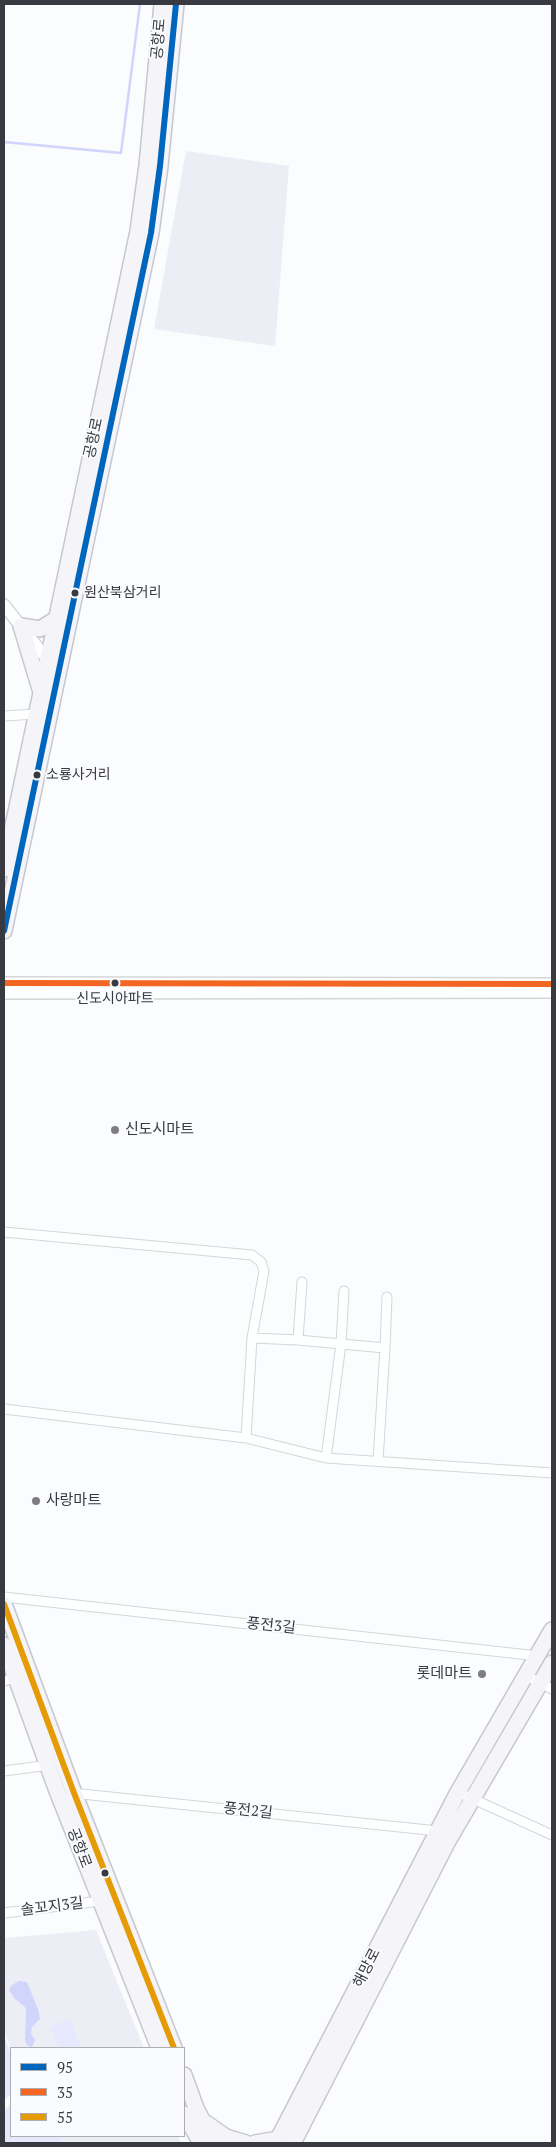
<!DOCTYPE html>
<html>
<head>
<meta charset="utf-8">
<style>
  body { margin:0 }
  #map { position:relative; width:556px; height:2147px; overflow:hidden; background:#fbfcfd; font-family:"PT Serif",serif }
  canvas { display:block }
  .frame { position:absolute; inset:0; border:5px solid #393941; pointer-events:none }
  .legend { position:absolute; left:10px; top:2047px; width:175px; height:90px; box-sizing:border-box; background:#fafbfe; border:1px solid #adadb2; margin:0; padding:6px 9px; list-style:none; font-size:15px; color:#393941 }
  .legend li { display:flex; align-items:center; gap:10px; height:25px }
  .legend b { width:25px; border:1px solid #adadb2 }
</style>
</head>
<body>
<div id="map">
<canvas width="556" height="2147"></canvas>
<div class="frame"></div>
<ul class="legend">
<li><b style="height:6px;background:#0065bd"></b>95</li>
<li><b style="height:6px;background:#f26522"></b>35</li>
<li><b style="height:6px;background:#e49b06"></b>55</li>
</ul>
</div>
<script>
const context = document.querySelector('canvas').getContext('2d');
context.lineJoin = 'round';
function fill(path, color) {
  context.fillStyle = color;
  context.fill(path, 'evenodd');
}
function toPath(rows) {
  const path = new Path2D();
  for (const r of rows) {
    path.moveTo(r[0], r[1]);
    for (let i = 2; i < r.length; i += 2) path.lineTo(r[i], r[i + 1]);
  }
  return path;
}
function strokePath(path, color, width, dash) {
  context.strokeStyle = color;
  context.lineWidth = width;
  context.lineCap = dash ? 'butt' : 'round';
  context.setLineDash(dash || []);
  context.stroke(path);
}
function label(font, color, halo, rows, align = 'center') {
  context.font = font + ' "PT Serif","Noto Sans KR",serif';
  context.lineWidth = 4;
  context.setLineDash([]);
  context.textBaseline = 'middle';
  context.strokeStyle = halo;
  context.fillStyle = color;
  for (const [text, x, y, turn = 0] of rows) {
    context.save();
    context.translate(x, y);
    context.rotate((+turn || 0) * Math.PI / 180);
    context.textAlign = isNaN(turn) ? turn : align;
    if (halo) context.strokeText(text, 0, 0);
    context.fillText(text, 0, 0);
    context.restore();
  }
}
fill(toPath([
  [186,151,289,166,275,346,154,329],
  [96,1930,144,2048,11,2049,4,2031,4,1938],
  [11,2104,11,2136,178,2136,181,2143,4,2143,4,2109]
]), '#edeef5');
fill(toPath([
  [70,2019,82,2048,59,2048,50,2027],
  [4,2035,11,2054,11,2095,4,2100],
  [11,2107,11,2136,65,2136,59,2143,4,2143,4,2112]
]), '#e6e8fe');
fill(toPath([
  [19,1981,27,1982,39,2012,40,2019,32,2027,31,2033,35,2040,32,2047,28,2046,25,2041,26,2008,14,1998,9,1990,12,1985]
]), '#d1d4fb');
strokePath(toPath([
  [4,142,121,153,140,4]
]), '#d1d4fb', 2.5);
const minor = toPath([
  [4,716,36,714],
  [4,1232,252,1255,261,1262,264,1271,252,1338,246,1438],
  [252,1338,298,1340,302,1282],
  [298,1340,385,1348,387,1297],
  [4,1409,246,1438,326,1458,552,1473],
  [326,1458,341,1344,344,1291],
  [378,1461,385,1348],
  [4,1597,538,1656],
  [527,1676,552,1689],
  [4,1681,15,1678],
  [4,1771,49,1765],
  [458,1792,552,1835],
  [72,1793,438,1831],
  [4,1913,100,1901]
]);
const tertiary = toPath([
  [4,605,51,664],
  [4,983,552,984],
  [4,993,552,992]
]);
const primary = toPath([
  [21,626,40,689],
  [21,626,40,629,56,619],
  [4,869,138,231,147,165,162,4],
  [4,931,151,233,160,166,176,4],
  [4,1604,74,1793,174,2048],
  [4,1645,57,1791,159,2048],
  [184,2075,196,2108,214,2143],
  [184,2114,201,2143],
  [206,2123,226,2137,246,2143],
  [255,2143,278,2139],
  [276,2143,458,1792,552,1630],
  [293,2143,448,1841,552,1663]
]);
strokePath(minor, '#d5d6d9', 11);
strokePath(tertiary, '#d5d6d9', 14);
strokePath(primary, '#c6c7cf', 18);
strokePath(minor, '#feffff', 9);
strokePath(tertiary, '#feffff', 11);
strokePath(primary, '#f4f4f9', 15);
strokePath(toPath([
  [4,931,151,233,160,166,176,4]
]), '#0065bd', 6);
strokePath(toPath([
  [4,983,552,984]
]), '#f26522', 6);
strokePath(toPath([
  [4,1604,74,1793,174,2048]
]), '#e49b06', 6);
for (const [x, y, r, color] of [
  [75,593,4.5,"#393941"],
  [37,775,4.5,"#393941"],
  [115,983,4.5,"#393941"],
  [115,1130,5,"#7d7d83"],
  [36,1501,5,"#7d7d83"],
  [482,1674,5,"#7d7d83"],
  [105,1873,4.5,"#393941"]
]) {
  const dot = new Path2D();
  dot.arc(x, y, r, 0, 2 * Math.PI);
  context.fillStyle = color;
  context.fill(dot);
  strokePath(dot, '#fafbfe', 2);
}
label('14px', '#393941', '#fafbfe', [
  ["원산북삼거리",84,593],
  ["소룡사거리",46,775],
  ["신도시아파트",115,999,"center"]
], 'left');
label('15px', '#393941', '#fafbfe', [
  ["공항로",159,39,-85],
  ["공항로",94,438,-78],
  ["풍전3길",271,1626,6],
  ["풍전2길",248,1811,6],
  ["공항로",79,1848,69],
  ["솔꼬지3길",52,1907,-7],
  ["해망로",367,1968,-63]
]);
label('15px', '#393941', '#fafbfe', [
  ["신도시마트",125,1130],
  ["사랑마트",46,1501],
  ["롯데마트",472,1674,"right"]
], 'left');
</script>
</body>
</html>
